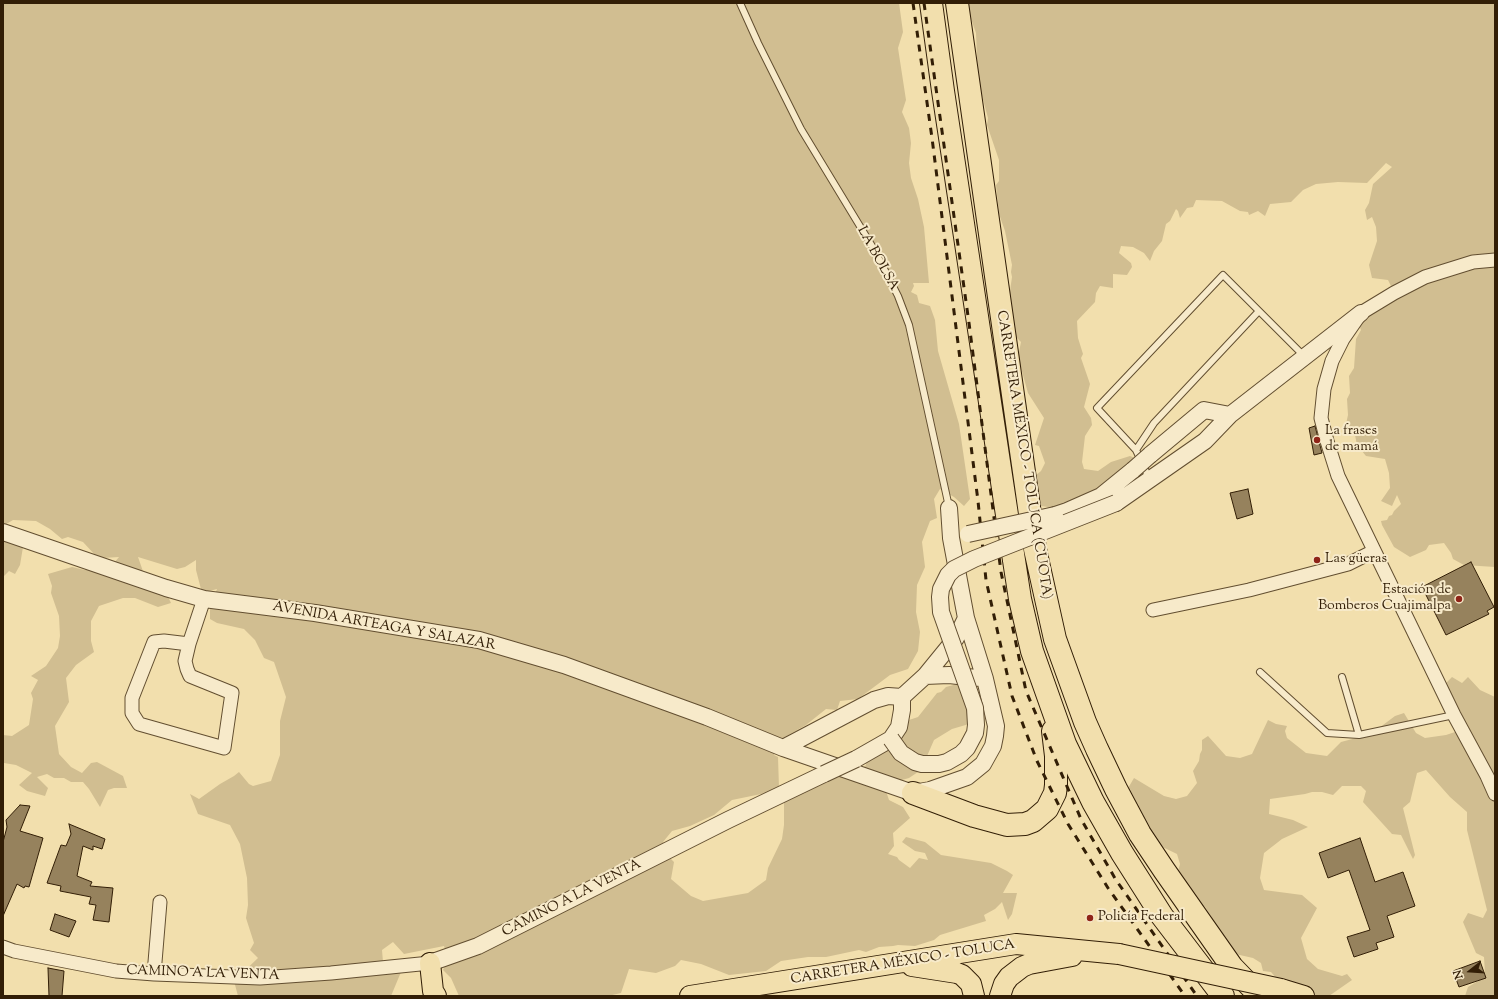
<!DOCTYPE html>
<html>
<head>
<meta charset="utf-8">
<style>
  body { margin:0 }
  #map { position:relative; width:1498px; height:999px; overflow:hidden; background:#f2dfad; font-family:"Sorts Mill Goudy",serif }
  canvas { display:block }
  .frame { position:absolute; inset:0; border:4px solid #321e06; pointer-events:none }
  .north { position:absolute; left:1450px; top:951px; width:40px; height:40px; -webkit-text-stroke:3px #f7eaca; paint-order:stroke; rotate:253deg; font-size:11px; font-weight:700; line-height:16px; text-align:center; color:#321e06 }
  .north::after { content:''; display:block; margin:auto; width:14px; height:18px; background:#321e06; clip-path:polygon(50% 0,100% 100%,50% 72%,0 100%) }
</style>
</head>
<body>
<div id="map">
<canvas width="1498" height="999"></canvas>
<div class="frame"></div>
<div class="north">N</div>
</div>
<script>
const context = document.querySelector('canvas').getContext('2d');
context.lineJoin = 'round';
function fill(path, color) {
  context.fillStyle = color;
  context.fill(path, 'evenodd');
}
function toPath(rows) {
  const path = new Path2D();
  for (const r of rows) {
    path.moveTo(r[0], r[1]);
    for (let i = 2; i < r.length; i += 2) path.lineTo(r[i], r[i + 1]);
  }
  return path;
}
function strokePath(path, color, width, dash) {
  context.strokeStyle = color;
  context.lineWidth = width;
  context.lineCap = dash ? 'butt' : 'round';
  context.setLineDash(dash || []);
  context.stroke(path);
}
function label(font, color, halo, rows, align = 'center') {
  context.font = font + ' "Sorts Mill Goudy",serif';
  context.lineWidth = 4;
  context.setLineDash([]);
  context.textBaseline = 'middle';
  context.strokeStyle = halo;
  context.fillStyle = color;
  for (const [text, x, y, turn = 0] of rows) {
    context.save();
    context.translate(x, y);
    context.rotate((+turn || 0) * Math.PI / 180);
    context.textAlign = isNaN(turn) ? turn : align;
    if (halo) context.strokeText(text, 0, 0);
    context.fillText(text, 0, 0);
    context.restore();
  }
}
fill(toPath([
  [3,3,899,3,903,32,898,48,906,100,902,112,909,128,911,143,909,163,911,178,918,199,924,227,929,283,913,283,914,286,911,292,917,295,919,303,930,306,935,320,938,351,959,424,970,499,964,506,954,497,940,489,934,499,937,518,930,521,922,542,925,567,917,585,916,612,920,632,918,651,908,669,890,675,858,699,840,701,837,710,826,709,806,725,783,738,774,755,778,757,779,788,774,797,766,793,732,800,714,815,690,826,672,831,663,842,672,852,669,857,674,862,671,879,691,896,703,901,748,893,766,880,768,868,782,839,784,825,784,796,819,786,835,778,859,771,866,765,868,748,880,745,901,716,909,720,918,717,937,693,941,692,946,687,957,684,964,697,970,700,969,724,952,729,934,740,921,770,909,778,884,785,889,800,903,807,910,818,893,833,894,846,888,854,897,857,899,860,910,868,919,858,928,860,925,853,915,851,902,842,906,837,925,842,941,855,991,863,1007,871,1013,875,1003,893,1017,893,1012,914,1008,920,1002,902,995,909,984,915,986,921,940,935,934,940,915,946,898,945,893,946,879,947,866,952,859,950,826,957,808,957,781,961,766,971,729,975,701,964,681,960,675,966,656,973,629,969,621,993,608,996,459,996,451,978,443,970,446,964,447,956,444,946,404,954,393,942,382,950,383,962,401,972,391,996,238,996,234,981,258,958,250,950,254,943,246,918,248,905,247,878,240,844,230,825,198,814,190,794,199,799,220,784,234,776,239,772,249,784,253,786,271,781,280,755,280,721,286,697,274,662,264,658,255,640,244,629,217,623,210,619,210,607,217,589,202,593,196,570,196,560,185,567,177,569,138,557,146,580,161,582,171,603,158,607,135,598,123,598,99,606,91,621,91,641,94,652,76,665,66,678,69,702,55,726,59,754,71,767,82,773,91,763,97,762,123,776,127,788,114,788,108,790,100,807,89,789,83,782,71,782,64,778,54,778,47,774,37,777,48,788,45,796,27,791,19,785,32,773,16,765,4,763,3,762,3,735,12,736,29,725,33,699,31,693,38,680,31,676,46,666,58,648,60,636,59,616,51,593,52,586,48,574,72,567,85,570,102,568,114,563,119,557,103,558,96,556,83,542,68,537,62,539,50,529,36,521,13,520,3,526],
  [967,3,1495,3,1495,567,1464,565,1453,559,1451,553,1444,543,1429,545,1426,550,1410,557,1394,547,1382,525,1381,521,1387,520,1389,516,1392,515,1394,511,1401,504,1397,495,1392,506,1381,501,1390,488,1389,473,1385,459,1366,456,1357,445,1355,435,1346,424,1348,415,1347,399,1350,393,1349,376,1354,368,1356,339,1361,330,1358,322,1393,290,1388,280,1372,278,1369,265,1377,241,1376,227,1372,217,1367,220,1365,210,1369,203,1373,184,1392,167,1386,163,1367,183,1338,182,1316,184,1303,190,1291,202,1270,204,1265,216,1258,211,1249,215,1248,212,1240,211,1222,201,1196,200,1193,207,1187,208,1180,218,1178,211,1176,209,1170,221,1166,224,1162,241,1154,251,1150,261,1144,253,1133,247,1121,246,1119,253,1131,263,1132,267,1127,275,1113,274,1113,288,1100,286,1096,293,1095,302,1077,321,1078,338,1083,354,1081,358,1090,384,1084,407,1091,418,1092,425,1085,436,1082,462,1084,469,1098,471,1111,462,1130,456,1142,461,1059,513,1048,507,1041,506,1036,503,1035,476,1041,471,1045,463,1039,446,1035,445,1044,418,1028,393,1018,357,1021,342,1013,334,1006,306,1010,291,1012,277,1011,272,1012,265,1005,231,999,214,996,185,999,181,999,160,987,125,988,118,978,81,976,33,969,13],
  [3,527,23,547,20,565,15,574,9,571,3,577],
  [1452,677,1462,683,1468,677,1480,690,1495,697,1495,996,1465,996,1468,987,1478,981,1485,974,1484,957,1476,953,1463,922,1468,913,1483,918,1487,910,1467,830,1467,812,1450,797,1426,770,1417,773,1410,802,1403,808,1415,855,1413,859,1401,835,1392,834,1363,802,1366,791,1361,786,1342,786,1333,795,1322,792,1312,792,1305,794,1270,799,1269,814,1293,820,1308,827,1282,839,1264,853,1260,878,1264,890,1302,895,1317,908,1301,938,1307,959,1318,969,1342,976,1347,974,1352,980,1329,996,1313,996,1284,987,1271,972,1263,971,1261,963,1253,958,1231,953,1219,940,1214,921,1205,907,1178,890,1176,879,1180,864,1177,854,1144,838,1124,795,1134,778,1164,796,1176,799,1187,796,1197,783,1193,771,1199,761,1200,754,1202,750,1202,740,1208,736,1226,756,1240,758,1252,754,1268,720,1276,724,1287,726,1285,731,1287,738,1306,753,1327,756,1341,742,1371,734,1395,716,1404,713,1416,733,1425,738,1446,735,1455,732,1455,709,1443,686]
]), '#d1be91');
const building = toPath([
  [1315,426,1322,453,1314,455,1309,428,1315,426],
  [1248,489,1253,514,1237,519,1230,493,1248,489],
  [1471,562,1494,607,1487,611,1489,614,1446,635,1422,587,1471,562],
  [20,805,30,806,20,831,43,838,29,887,25,886,24,888,17,884,3,916,3,842,7,827,6,820,20,805],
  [69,824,105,839,102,849,93,846,93,850,83,846,77,876,92,882,90,886,113,888,109,922,93,920,96,905,89,904,91,897,60,891,61,886,47,883,61,845,66,846,71,834,69,824],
  [1360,838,1375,882,1403,872,1415,906,1387,916,1394,937,1376,943,1378,949,1354,957,1347,937,1370,930,1349,870,1328,878,1319,853,1360,838],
  [55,914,76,921,69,937,50,930,55,914],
  [1480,961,1486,978,1459,987,1453,971,1480,961],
  [48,968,64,971,62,996,49,996,48,968]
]);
fill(building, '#96825d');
strokePath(building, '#321e06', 1);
const service = toPath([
  [740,3,758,43,801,129,875,251,898,296,909,325,949,507],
  [1259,311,1304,356],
  [1136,450,1154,423,1259,311,1223,275,1097,408,1136,450,1149,478],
  [1260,672,1327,733,1359,735,1454,715],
  [1342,677,1359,735]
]);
const minor = toPath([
  [1495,260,1473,262,1425,277,1394,293,1361,313,1343,339,1332,361,1324,389,1321,418,1327,441,1338,476,1454,715,1487,776,1495,794],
  [1153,610,1249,590,1348,564,1374,551],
  [189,644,164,641,154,642,132,698,132,713,139,724,224,748,232,693,190,676,187,669,185,661,189,644,204,599],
  [3,947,14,951,116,971,154,974,260,978,331,973,430,963],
  [154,974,160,902]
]);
const tertiary = toPath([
  [1150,455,1204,410,1230,415],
  [1116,503,1205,441,1230,415,1361,313],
  [1055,515,1067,511,1101,496,1133,470],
  [3,532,166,588,204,599,315,613,479,640,564,665,707,717,783,748,913,793,930,790,967,777,983,764,993,746,995,736,996,726,985,679,966,618],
  [925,676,949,675,976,678],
  [783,748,874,700,888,696,902,697],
  [856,759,891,739,899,727,902,710,902,697,925,676,956,638,966,618,951,538,949,508],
  [430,963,478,946,728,820,824,774]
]);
const primary = toPath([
  [430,963,433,991,436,996],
  [912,966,957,973,962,975,971,984,974,996],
  [1281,989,1304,996],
  [690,996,1016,944,1119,954],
  [1000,996,1004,984,1009,977,1022,967,1029,964,1072,956]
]);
const motorway = toPath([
  [931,3,943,91,1007,515,1020,599,1032,651,1065,744,1093,802,1122,853,1162,916,1223,996],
  [957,3,1035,549,1055,639,1085,722,1097,749,1116,789,1140,834,1164,870,1232,967,1260,996],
  [913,793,974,816,1007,825,1025,824,1033,821,1047,809,1055,793,1056,785,1056,756,1053,731]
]);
strokePath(service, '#624e30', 8);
strokePath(minor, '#624e30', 15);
strokePath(tertiary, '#624e30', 18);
strokePath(primary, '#321e06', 22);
strokePath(motorway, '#321e06', 24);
strokePath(service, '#f7eaca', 6);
strokePath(minor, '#f7eaca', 13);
strokePath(tertiary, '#f7eaca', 16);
strokePath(primary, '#f2dfad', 20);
strokePath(motorway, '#f2dfad', 22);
strokePath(toPath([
  [913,3,932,138,978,501,986,580,1012,696,1037,761,1068,824,1108,888,1185,996],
  [924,3,969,323,1001,572,1026,691,1081,819,1116,880,1197,996]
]), '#321e06', 3, [7, 7]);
const tertiaryBridge = toPath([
  [1133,470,1150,455],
  [968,534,1055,515],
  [891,739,901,753,915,762,922,764,939,764,947,762,961,754,967,748,975,733,976,725,975,708,941,612,940,597,941,589,948,575,954,569,974,559,1116,503],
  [824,774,856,759]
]);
const primaryBridge = toPath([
  [1119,954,1281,989]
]);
strokePath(tertiaryBridge, '#624e30', 18, []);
strokePath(primaryBridge, '#321e06', 22, []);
strokePath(tertiaryBridge, '#f7eaca', 16);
strokePath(primaryBridge, '#f2dfad', 20);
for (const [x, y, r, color] of [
  [1317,440,4,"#8f2418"],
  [1317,560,4,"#8f2418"],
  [1459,599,4,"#8f2418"],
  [1090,918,4,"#8f2418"]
]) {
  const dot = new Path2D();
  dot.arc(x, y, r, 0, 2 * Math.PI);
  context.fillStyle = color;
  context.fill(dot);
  strokePath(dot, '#f7eaca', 1.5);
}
label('14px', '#321e06', '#f7eaca', [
  ["LA BOLSA",877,259,61],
  ["CARRETERA MÉXICO - TOLUCA (CUOTA)",1023,455,81],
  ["AVENIDA ARTEAGA Y SALAZAR",384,627,10],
  ["CAMINO A LA VENTA",572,899,-27],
  ["CARRETERA MÉXICO - TOLUCA",903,963,-9],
  ["CAMINO A LA VENTA",203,974,2]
]);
label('14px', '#321e06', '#f7eaca', [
  ["La frases",1325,432],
  ["de mamá",1325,448],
  ["Las güeras",1325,560],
  ["Estación de",1451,591,"right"],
  ["Bomberos Cuajimalpa",1451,607,"right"],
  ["Policía Federal",1098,918]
], 'left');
</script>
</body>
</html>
